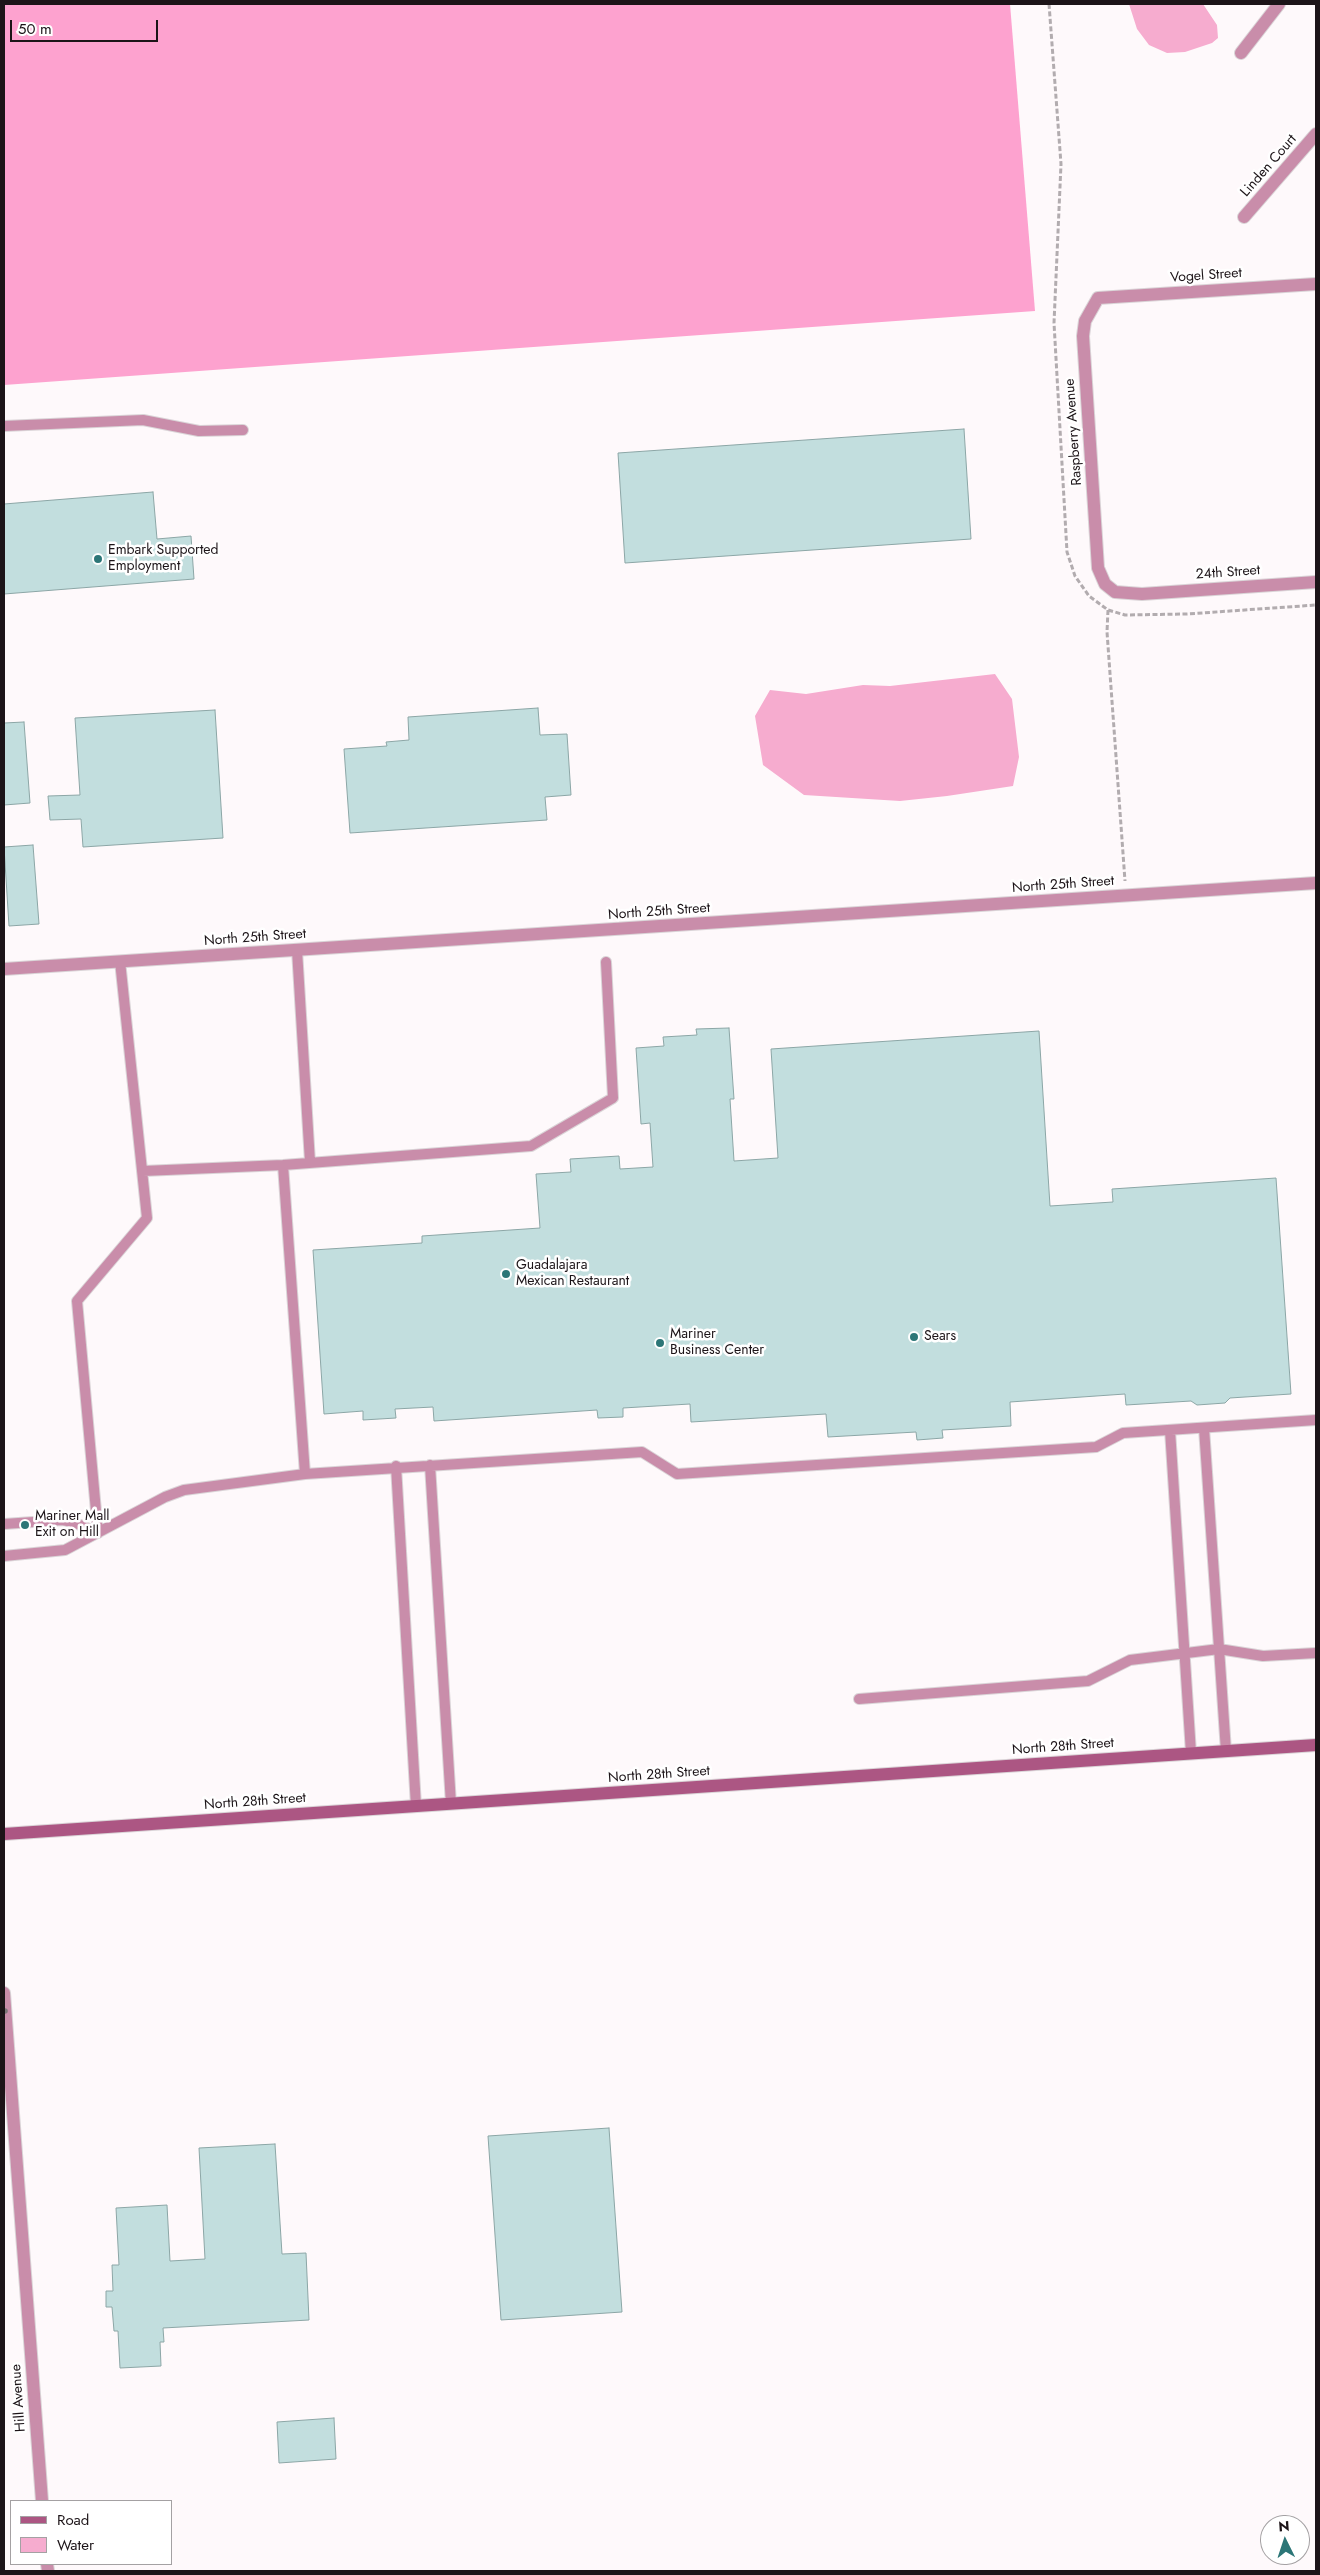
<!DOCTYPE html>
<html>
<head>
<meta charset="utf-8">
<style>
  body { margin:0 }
  #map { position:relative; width:1320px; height:2575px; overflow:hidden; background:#fef9fb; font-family:Jost,sans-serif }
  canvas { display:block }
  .frame { position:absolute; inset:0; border:5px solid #1c1418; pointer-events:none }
  .legend { position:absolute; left:10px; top:2500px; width:162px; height:65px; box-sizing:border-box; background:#fff; border:1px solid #a4a1a3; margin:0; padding:6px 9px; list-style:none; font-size:15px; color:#1c1418 }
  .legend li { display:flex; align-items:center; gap:10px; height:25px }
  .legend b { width:25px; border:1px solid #a4a1a3 }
  .north { position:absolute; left:1260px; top:2515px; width:50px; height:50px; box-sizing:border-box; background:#fff; border:1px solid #a4a1a3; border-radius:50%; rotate:356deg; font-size:14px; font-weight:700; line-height:20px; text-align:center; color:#1c1418 }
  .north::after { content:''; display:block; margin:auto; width:18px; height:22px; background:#2c7677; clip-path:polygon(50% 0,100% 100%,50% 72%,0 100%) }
  .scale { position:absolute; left:10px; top:20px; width:148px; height:22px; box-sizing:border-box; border:2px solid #1c1418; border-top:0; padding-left:6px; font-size:15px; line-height:18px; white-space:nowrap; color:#1c1418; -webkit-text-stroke:4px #fff; paint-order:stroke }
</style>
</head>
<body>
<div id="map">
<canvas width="1320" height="2575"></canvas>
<div class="frame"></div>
<ul class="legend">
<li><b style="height:6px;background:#ac5683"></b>Road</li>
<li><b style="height:14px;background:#f6accf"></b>Water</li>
</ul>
<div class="north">N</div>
<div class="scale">50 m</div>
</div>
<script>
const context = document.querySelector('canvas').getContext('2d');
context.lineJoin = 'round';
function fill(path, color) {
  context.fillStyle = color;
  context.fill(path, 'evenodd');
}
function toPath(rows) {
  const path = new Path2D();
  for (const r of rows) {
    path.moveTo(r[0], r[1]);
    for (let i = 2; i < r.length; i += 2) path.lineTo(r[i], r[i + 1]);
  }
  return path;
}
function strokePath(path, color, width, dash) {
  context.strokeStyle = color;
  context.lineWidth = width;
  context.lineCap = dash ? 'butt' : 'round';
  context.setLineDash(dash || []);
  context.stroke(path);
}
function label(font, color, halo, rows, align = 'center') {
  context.font = font + ' Jost,sans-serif';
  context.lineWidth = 5;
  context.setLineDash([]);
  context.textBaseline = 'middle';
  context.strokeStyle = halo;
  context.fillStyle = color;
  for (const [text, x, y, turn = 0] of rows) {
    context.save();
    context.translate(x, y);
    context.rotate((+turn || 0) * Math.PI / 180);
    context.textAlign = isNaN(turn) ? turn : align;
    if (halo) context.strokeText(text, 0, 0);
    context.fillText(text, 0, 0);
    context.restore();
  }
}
fill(toPath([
  [4,4,1010,4,1035,311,4,385]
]), '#fda2cf');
fill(toPath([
  [1129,4,1203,4,1217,25,1218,38,1212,43,1185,52,1167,53,1149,45,1137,29],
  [995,674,1012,699,1019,757,1013,786,947,796,900,801,804,795,763,765,755,716,770,690,806,694,863,685,890,686]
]), '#f6accf');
const building = toPath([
  [964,429,971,539,625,563,618,453,964,429],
  [153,492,157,539,191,536,194,579,4,594,4,504,153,492],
  [538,708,540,735,567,734,571,795,545,797,547,820,350,833,344,749,387,746,386,742,409,740,408,717,538,708],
  [215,710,223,838,83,847,81,819,50,820,48,796,80,795,75,718,215,710],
  [24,722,30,803,4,805,4,723,24,722],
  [33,845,39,924,9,926,4,847,33,845],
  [729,1028,734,1099,730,1099,734,1161,778,1158,771,1049,1039,1031,1050,1206,1113,1202,1112,1189,1276,1178,1291,1394,1230,1398,1225,1403,1197,1405,1191,1401,1126,1405,1125,1394,1010,1402,1011,1426,942,1430,943,1438,917,1440,916,1432,828,1437,826,1414,691,1422,690,1404,623,1408,623,1417,598,1418,597,1410,434,1421,433,1407,395,1409,396,1418,363,1420,363,1411,324,1414,313,1250,422,1243,422,1236,540,1228,536,1174,571,1172,570,1159,619,1156,620,1169,653,1167,650,1123,641,1124,636,1048,664,1046,663,1037,697,1035,696,1029,729,1028],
  [609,2128,622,2312,501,2320,488,2136,609,2128],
  [275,2144,282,2254,306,2253,309,2320,163,2328,164,2342,160,2342,161,2366,120,2368,118,2331,114,2331,112,2307,106,2307,106,2291,113,2291,112,2265,119,2265,116,2208,167,2205,170,2261,205,2259,199,2148,275,2144],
  [334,2418,336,2459,279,2463,277,2422,334,2418]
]);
fill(building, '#c2dede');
strokePath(building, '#8ca6a6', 1);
const lane = toPath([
  [4,426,143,420,199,431,243,430],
  [297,950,310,1162],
  [283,1165,305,1474],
  [143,1171,283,1165,531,1146,613,1098,606,962],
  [1204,1428,1226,1751],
  [1170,1430,1191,1753],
  [430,1465,451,1804],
  [396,1466,416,1806],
  [4,1524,62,1520,73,1522,98,1533],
  [98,1533,77,1301,147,1218,120,961],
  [4,1556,65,1550,165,1497,184,1490,305,1474,642,1452,677,1474,1096,1447,1123,1433,1316,1420],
  [859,1699,1088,1681,1130,1660,1219,1649,1263,1656,1316,1653]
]);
const street = toPath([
  [1241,53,1279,4],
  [1244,217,1316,134],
  [1316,284,1098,298,1085,321,1083,336,1098,568,1105,584,1115,592,1142,594,1316,582],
  [4,969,1316,883],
  [4,1993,42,2501],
  [47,2564,48,2571]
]);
const secondary = toPath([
  [4,1834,1316,1745]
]);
strokePath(lane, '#dad4d7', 12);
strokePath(street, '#dad4d7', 14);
strokePath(secondary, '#dad4d7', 14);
strokePath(toPath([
  [1049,4,1061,164,1054,323,1067,552,1075,576,1089,596,1108,610,1125,615,1187,614,1316,605],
  [1108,610,1107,632,1125,881]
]), '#b2acaf', 3, [5, 2.5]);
strokePath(lane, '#c98daa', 10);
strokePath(street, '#c98daa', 12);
strokePath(secondary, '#ac5683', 12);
const rail = toPath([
  [4,2011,5,2011]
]);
strokePath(rail, '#7c7578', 5.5);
strokePath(rail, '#fff', 4, [11]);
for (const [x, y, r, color] of [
  [98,559,5,"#2c7677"],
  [506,1274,5,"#2c7677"],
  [914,1337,5,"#2c7677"],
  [660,1343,5,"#2c7677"],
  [25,1525,5,"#2c7677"]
]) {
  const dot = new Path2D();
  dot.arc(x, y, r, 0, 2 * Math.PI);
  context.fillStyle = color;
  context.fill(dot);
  strokePath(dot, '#fff', 2);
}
label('14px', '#1c1418', '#fff', [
  ["Linden Court",1269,166,-49],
  ["Vogel Street",1206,276,-4],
  ["Raspberry Avenue",1074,432,-94],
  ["24th Street",1228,573,-4],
  ["North 25th Street",1063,885,-4],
  ["North 25th Street",659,912,-4],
  ["North 25th Street",255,938,-4],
  ["North 28th Street",1063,1747,-4],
  ["North 28th Street",659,1775,-4],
  ["North 28th Street",255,1802,-4],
  ["Hill Avenue",19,2398,-94]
]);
label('14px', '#1c1418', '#fff', [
  ["Embark Supported",108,551],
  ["Employment",108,567],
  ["Guadalajara",516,1266],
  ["Mexican Restaurant",516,1282],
  ["Mariner",670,1335],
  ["Business Center",670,1351],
  ["Sears",924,1337],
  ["Mariner Mall",35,1517],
  ["Exit on Hill",35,1533]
], 'left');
</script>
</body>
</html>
